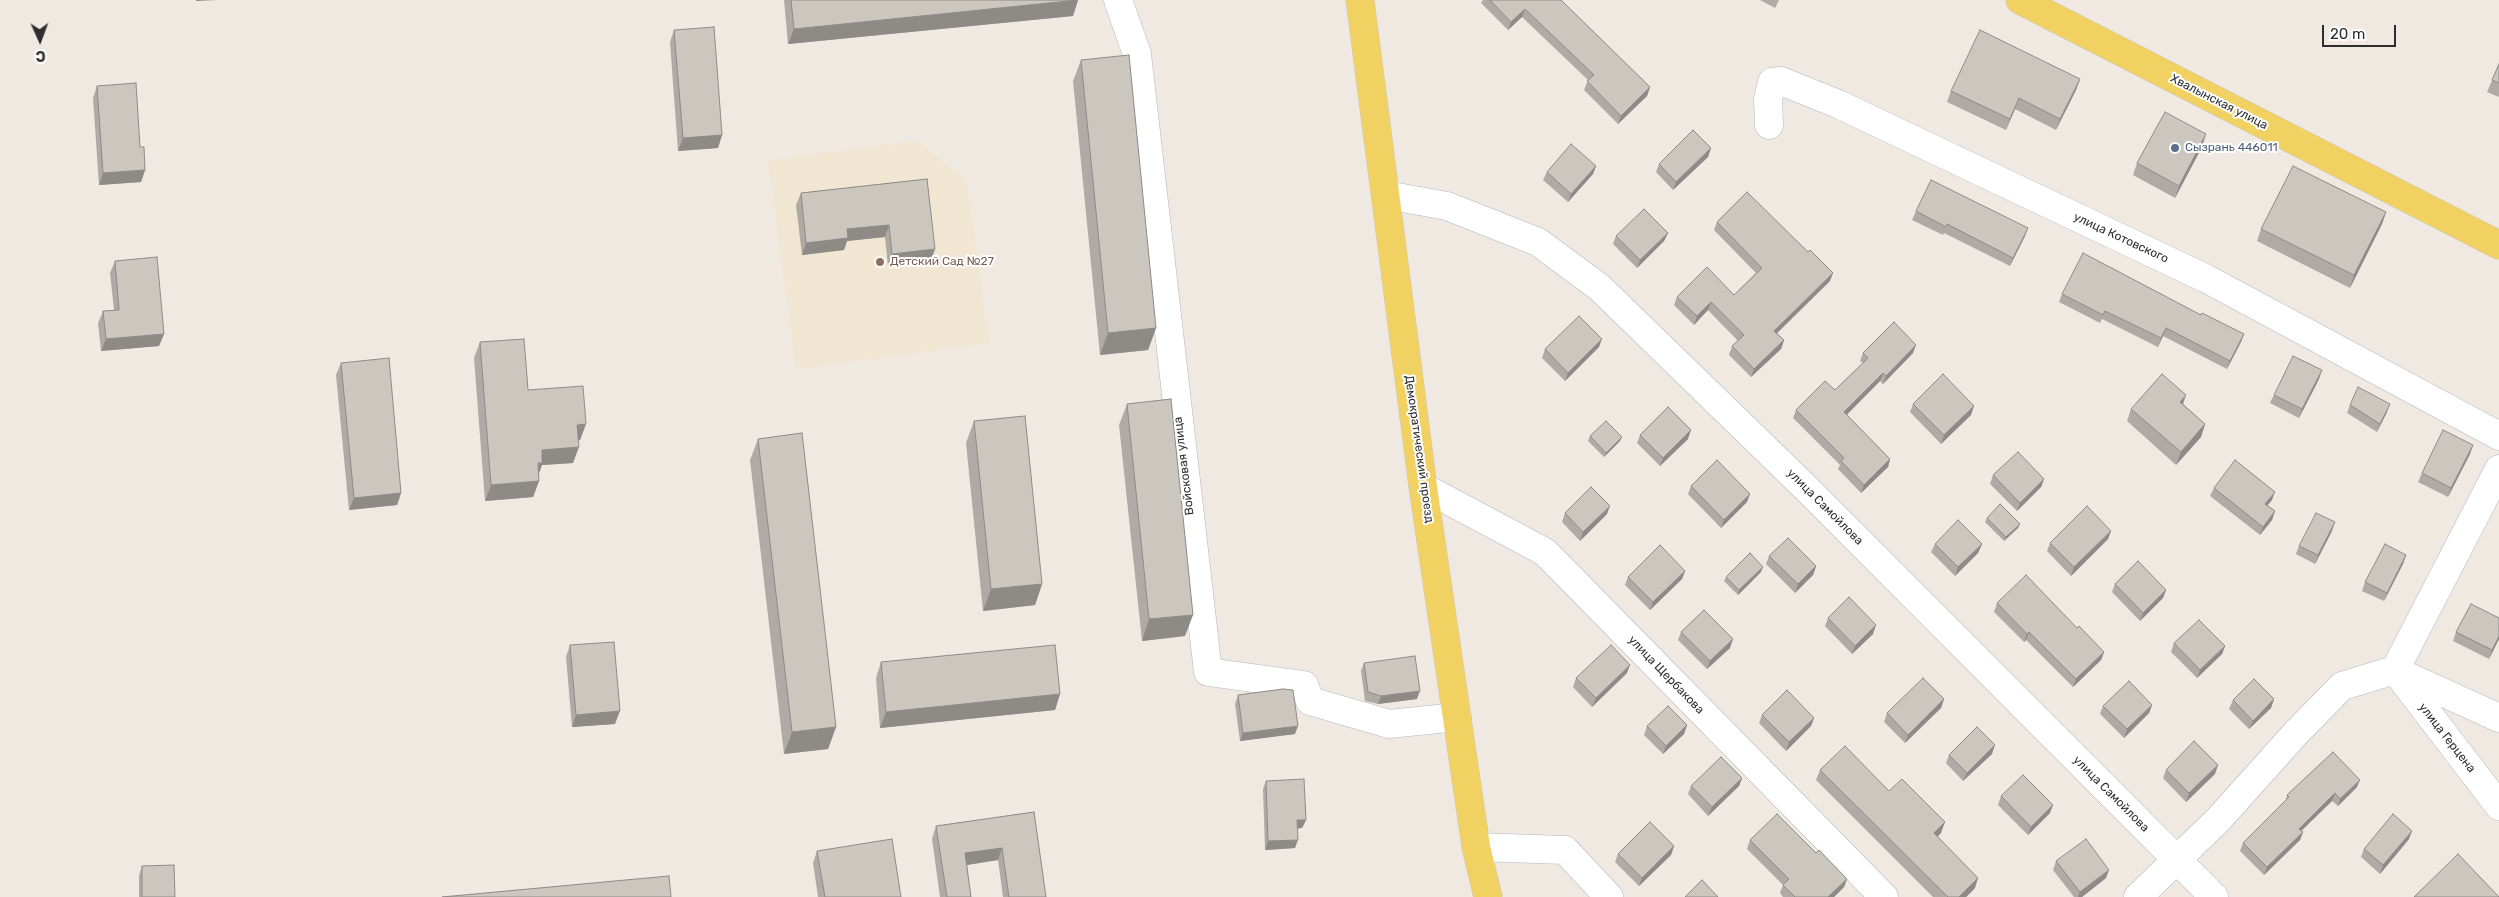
<!DOCTYPE html>
<html>
<head>
<meta charset="utf-8">
<style>
  body { margin:0 }
  #map { position:relative; width:2499px; height:897px; overflow:hidden; background:#efe9e1; font-family:Rubik,sans-serif }
  canvas { display:block }
  .north { position:absolute; left:15px; top:15px; width:50px; height:50px; -webkit-text-stroke:4px #fff; paint-order:stroke; rotate:178deg; font-size:14px; font-weight:700; line-height:20px; text-align:center; color:#2e2e2e }
  .north::after { content:''; display:block; margin:auto; width:18px; height:22px; background:#2e2e2e; clip-path:polygon(50% 0,100% 100%,50% 72%,0 100%) }
  .scale { position:absolute; left:2322px; top:25px; width:74px; height:22px; box-sizing:border-box; border:2px solid #2e2e2e; border-top:0; padding-left:6px; font-size:15px; line-height:18px; white-space:nowrap; color:#2e2e2e; -webkit-text-stroke:4px #fff; paint-order:stroke }
</style>
</head>
<body>
<div id="map">
<canvas width="2499" height="897"></canvas>
<div class="north">С</div>
<div class="scale">20 m</div>
</div>
<script>
const context = document.querySelector('canvas').getContext('2d');
context.lineJoin = 'round';
function fill(path, color) {
  context.fillStyle = color;
  context.fill(path, 'evenodd');
}
function toPath(rows) {
  const path = new Path2D();
  for (const r of rows) {
    path.moveTo(r[0], r[1]);
    for (let i = 2; i < r.length; i += 2) path.lineTo(r[i], r[i + 1]);
  }
  return path;
}
function strokePath(path, color, width, dash) {
  context.strokeStyle = color;
  context.lineWidth = width;
  context.lineCap = dash ? 'butt' : 'round';
  context.setLineDash(dash || []);
  context.stroke(path);
}
function label(font, color, halo, rows, align = 'center') {
  context.font = font + ' Rubik,sans-serif';
  context.lineWidth = 4;
  context.setLineDash([]);
  context.textBaseline = 'middle';
  context.strokeStyle = halo;
  context.fillStyle = color;
  for (const [text, x, y, turn = 0] of rows) {
    context.save();
    context.translate(x, y);
    context.rotate((+turn || 0) * Math.PI / 180);
    context.textAlign = isNaN(turn) ? turn : align;
    if (halo) context.strokeText(text, 0, 0);
    context.fillText(text, 0, 0);
    context.restore();
  }
}
fill(toPath([
  [917,141,967,181,989,343,796,369,768,161]
]), '#f0e6d1');
const minor = toPath([
  [1118,0,1137,54,1208,672,1304,685,1310,701,1389,724,1457,717],
  [1769,125,1768,99,1772,82,1781,81,1838,104,2207,279,2499,436],
  [1386,195,1447,206,1538,242,1599,287,1807,489,2214,897],
  [1423,487,1545,552,1884,897],
  [2395,670,2499,806],
  [2398,672,2499,718],
  [1476,847,1565,850,1609,897],
  [2138,897,2218,820,2296,733,2342,686,2395,670,2499,469]
]);
const major = toPath([
  [1360,0,1423,487,1476,847,1488,897],
  [2020,0,2499,245]
]);
strokePath(minor, '#b4b7c1', 29);
strokePath(major, '#c9c9c9', 29);
strokePath(minor, '#fff', 28);
strokePath(major, '#f2d163', 28);
fill(toPath([
  [784,0,1078,0,1073,16,788,44],
  [1483,0,1561,0,1650,87,1647,96,1618,124,1584,90,1588,80,1522,17,1508,30,1481,3],
  [1760,0,1779,0,1775,8],
  [674,30,722,135,718,148,678,151,670,42],
  [1081,60,1156,328,1148,350,1100,355,1073,81],
  [2499,64,2499,97,2487,92],
  [2080,79,2076,90,2056,130,2015,109,2006,130,1947,102,1951,91],
  [97,86,140,147,145,170,141,182,99,185,93,98],
  [2202,147,2175,198,2133,175,2137,163],
  [1711,148,1708,157,1673,190,1656,172,1659,164],
  [1596,166,1593,174,1568,202,1543,180,1547,172],
  [927,179,931,261,888,266,885,237,847,241,844,250,802,255,796,205,801,193],
  [1916,211,2025,236,2010,266,1944,233,1943,235,1912,220],
  [2386,212,2382,224,2350,288,2257,241,2261,229],
  [1717,222,1830,281,1777,333,1784,340,1781,349,1751,377,1729,355,1732,346,1738,341,1708,310,1694,325,1674,305,1677,297,1734,295,1756,273,1714,230],
  [1668,233,1664,241,1637,268,1613,244,1616,236],
  [115,261,164,334,159,346,101,351,98,323,103,311,114,310,110,273],
  [2062,294,2201,315,2244,334,2241,342,2227,369,2163,336,2158,347,2102,319,2100,323,2059,302],
  [480,342,528,390,586,424,580,440,578,440,573,463,542,465,538,474,539,481,533,497,485,501,474,358],
  [1599,347,1565,381,1542,358,1545,349],
  [1863,353,1913,353,1883,384,1880,381,1847,415,1890,459,1888,467,1861,493,1838,469,1840,465,1793,418,1796,410,1835,390,1863,363,1860,361],
  [341,363,401,493,397,505,349,510,336,375],
  [2319,379,2299,418,2270,403,2274,395],
  [1127,404,1185,636,1142,641,1119,425],
  [1913,404,1971,415,1941,444,1910,412],
  [2183,404,2205,424,2201,437,2176,465,2127,421,2131,409],
  [2350,405,2387,412,2377,432,2347,413],
  [974,421,1042,584,1035,605,983,611,966,443],
  [1640,435,1688,439,1660,466,1637,443],
  [1590,436,1620,441,1604,457,1588,441],
  [758,439,836,727,828,749,784,754,750,460],
  [2473,445,2470,454,2448,497,2418,482,2422,473],
  [1993,475,2044,479,2041,487,2017,511,1990,484],
  [1691,486,1747,502,1721,528,1688,494],
  [2214,488,2272,500,2267,505,2275,511,2272,520,2260,535,2210,496],
  [1565,513,1607,514,1580,541,1562,522],
  [1987,518,2018,528,2004,541,1985,522],
  [2111,531,2108,539,2071,576,2047,551,2050,543],
  [2332,531,2315,564,2296,554,2299,546],
  [1935,544,1982,544,1978,553,1955,576,1931,552],
  [2406,555,2403,564,2384,601,2362,591,2365,582],
  [1769,556,1816,566,1813,575,1795,593,1766,564],
  [1685,571,1682,579,1650,610,1625,585,1628,577],
  [1761,572,1738,595,1724,581,1726,577],
  [2115,584,2166,590,2163,598,2140,621,2112,592],
  [1997,603,2077,628,2104,652,2101,660,2073,687,2026,640,2024,642,1994,612],
  [1828,618,1873,634,1852,654,1825,626],
  [2499,618,2499,639,2489,659,2453,641,2456,632],
  [1681,632,1730,648,1707,669,1678,640],
  [2174,643,2225,646,2222,654,2197,678,2171,652],
  [570,645,615,724,572,727,566,657],
  [881,662,1060,694,1055,710,880,728,876,678],
  [1364,663,1417,699,1378,704,1365,701,1361,671],
  [1627,673,1592,707,1573,687,1576,678],
  [1238,695,1295,734,1240,741,1235,704],
  [1944,699,1941,708,1905,743,1884,722,1887,713],
  [2274,699,2271,708,2249,729,2229,709,2233,700],
  [2152,705,2149,713,2124,738,2100,714,2103,706],
  [1762,715,1814,718,1811,726,1786,751,1759,723],
  [1687,725,1684,734,1663,754,1644,735,1647,726],
  [1992,754,1963,781,1946,763,1949,755],
  [1820,770,1889,791,1941,833,1938,836,1975,888,1966,897,1933,897,1816,780],
  [2166,770,2215,774,2186,802,2163,778],
  [1742,778,1739,786,1708,816,1688,794,1691,786],
  [1266,781,1306,820,1302,828,1297,828,1295,848,1265,850,1263,789],
  [2357,787,2338,806,2332,801,2301,831,2303,832,2300,840,2264,875,2240,851,2243,843,2285,802,2287,795],
  [2001,796,2050,813,2028,835,1998,805],
  [1034,812,1046,897,1003,897,998,860,967,865,971,897,940,897,932,839,936,826],
  [2409,839,2380,874,2361,857,2364,849],
  [1750,840,1816,853,1847,879,1844,887,1834,897,1783,897,1780,893,1783,885,1747,849],
  [1674,846,1671,855,1639,886,1615,862,1618,854],
  [817,851,901,897,818,897,813,863],
  [2056,861,2106,878,2082,897,2074,897,2053,870],
  [142,866,175,897,139,897,139,875]
]), '#afaba4');
fill(toPath([
  [196,0,217,0,196,1],
  [1078,0,1073,16,788,44,794,29],
  [1525,9,1522,17,1508,30,1511,22],
  [2080,79,2076,90,2056,130,2060,119],
  [1650,87,1647,96,1618,124,1621,116],
  [2019,98,2015,109,2006,130,2010,119],
  [2206,134,2202,147,2175,198,2179,186],
  [722,135,718,148,678,151,683,138],
  [1711,148,1708,157,1673,190,1676,182],
  [1596,166,1593,174,1568,202,1571,194],
  [145,170,141,182,99,185,103,173],
  [2386,212,2382,224,2350,288,2354,275],
  [889,225,885,237,847,241,844,250,802,255,806,243,847,229],
  [2028,228,2025,236,2010,266,2013,258],
  [1668,233,1664,241,1637,268,1640,260],
  [935,249,931,261,888,266,892,254],
  [1833,273,1830,281,1771,339,1774,331],
  [1711,302,1708,310,1694,325,1697,316],
  [1156,328,1148,350,1100,355,1108,333],
  [2166,328,2163,336,2158,347,2161,338],
  [164,334,159,346,101,351,106,339],
  [2244,334,2241,342,2227,369,2230,361],
  [1602,339,1599,347,1565,381,1568,373],
  [1784,340,1781,349,1751,377,1754,369],
  [1916,345,1913,353,1883,384,1886,376],
  [2322,370,2319,379,2299,418,2302,409],
  [1883,373,1880,381,1841,420,1844,412],
  [2186,395,2182,407,2180,402],
  [2390,404,2387,412,2377,432,2380,424],
  [1974,406,1971,415,1941,444,1944,435],
  [586,424,580,440,572,441,577,425],
  [2205,424,2201,437,2176,465,2181,452],
  [1691,430,1688,439,1660,466,1663,458],
  [1622,437,1620,441,1604,457,1606,453],
  [2473,445,2470,454,2448,497,2451,488],
  [579,447,573,463,542,465,537,479,532,479,542,450],
  [1890,459,1888,467,1861,493,1864,485],
  [2044,479,2041,487,2017,511,2020,503],
  [539,481,533,497,485,501,491,485],
  [2275,492,2272,500,2262,512,2265,504],
  [401,493,397,505,349,510,354,498],
  [1750,494,1747,502,1721,528,1724,520],
  [1610,506,1607,514,1580,541,1583,532],
  [2275,511,2272,520,2260,535,2263,527],
  [2335,522,2332,531,2315,564,2318,555],
  [2020,524,2018,528,2004,541,2006,537],
  [2111,531,2108,539,2071,576,2074,567],
  [1982,544,1978,553,1955,576,1958,567],
  [2406,555,2403,564,2384,601,2387,593],
  [1816,566,1813,575,1795,593,1798,584],
  [1763,567,1761,572,1738,595,1739,590],
  [1685,571,1682,579,1650,610,1653,602],
  [1042,584,1035,605,983,611,991,589],
  [2166,590,2163,598,2140,621,2143,613],
  [1193,615,1185,636,1142,641,1149,619],
  [1876,625,1873,634,1852,654,1855,646],
  [2029,632,2026,640,2024,642,2027,634],
  [2499,636,2499,639,2489,659,2492,650],
  [1733,639,1730,648,1707,669,1710,661],
  [2225,646,2222,654,2197,678,2200,670],
  [2104,652,2101,660,2073,687,2076,679],
  [1630,665,1627,673,1592,707,1596,698],
  [1420,691,1417,699,1378,704,1381,696],
  [1060,694,1055,710,880,728,886,712],
  [1944,699,1941,708,1905,743,1908,735],
  [2274,699,2271,708,2249,729,2253,721],
  [2152,705,2149,713,2124,738,2127,729],
  [620,711,615,724,572,727,576,715],
  [1814,718,1811,726,1786,751,1789,742],
  [1687,725,1684,734,1663,754,1666,746],
  [1298,726,1295,734,1240,741,1243,733],
  [836,727,828,749,784,754,792,732],
  [1995,745,1992,754,1963,781,1967,773],
  [2218,765,2215,774,2186,802,2189,793],
  [1742,778,1739,786,1708,816,1712,807],
  [2360,780,2357,787,2338,806,2340,799],
  [2335,793,2332,801,2296,836,2299,829],
  [2053,805,2050,813,2028,835,2031,827],
  [1297,820,1306,820,1302,828,1294,829],
  [1945,822,1941,833,1930,843,1934,833],
  [2412,831,2409,839,2380,874,2383,865],
  [2303,832,2300,840,2264,875,2267,867],
  [1298,840,1295,848,1265,850,1268,841],
  [1674,846,1671,855,1639,886,1642,878],
  [1002,848,998,860,960,866,965,853],
  [2109,870,2106,878,2082,897,2078,897,2080,892],
  [1978,878,1975,888,1966,897,1959,897],
  [1847,879,1844,887,1834,897,1828,897]
]), '#8e8b86');
const building = toPath([
  [791,0,1078,0,794,29,791,0],
  [1490,0,1561,0,1650,87,1621,116,1587,81,1594,75,1525,9,1511,22,1490,0],
  [714,27,722,135,683,138,674,30,714,27],
  [1980,30,2080,79,2060,119,2019,98,2010,119,1951,91,1980,30],
  [1129,55,1156,328,1108,333,1081,60,1129,55],
  [2499,64,2499,83,2492,80,2499,64],
  [136,83,140,147,144,147,145,170,103,173,97,86,136,83],
  [2165,112,2206,134,2179,186,2137,163,2165,112],
  [1693,130,1711,148,1676,182,1659,164,1693,130],
  [1571,144,1596,166,1571,194,1547,172,1571,144],
  [2293,166,2386,212,2354,275,2261,229,2293,166],
  [927,179,935,249,892,254,889,225,847,229,848,238,806,243,801,193,927,179],
  [1931,180,2028,228,2013,258,1947,224,1946,227,1916,211,1931,180],
  [1747,192,1808,252,1810,250,1833,273,1774,331,1784,340,1754,369,1732,346,1744,335,1711,302,1697,316,1677,297,1707,267,1734,295,1762,268,1717,222,1747,192],
  [1644,209,1668,233,1640,260,1616,236,1644,209],
  [2083,253,2201,315,2202,313,2244,334,2230,361,2166,328,2161,338,2105,311,2103,315,2062,294,2083,253],
  [157,257,164,334,106,339,103,311,119,310,115,261,157,257],
  [1579,316,1602,339,1568,373,1545,349,1579,316],
  [1894,322,1916,345,1886,376,1883,373,1844,412,1890,459,1864,485,1841,461,1844,458,1796,410,1825,381,1835,390,1868,358,1863,353,1894,322],
  [524,339,528,390,583,386,586,424,577,425,579,447,542,450,542,463,538,463,539,481,491,485,480,342,524,339],
  [2293,356,2322,370,2302,409,2274,395,2293,356],
  [389,358,401,493,354,498,341,363,389,358],
  [1943,374,1974,406,1944,435,1913,404,1943,374],
  [2162,374,2186,395,2180,402,2205,424,2181,452,2131,409,2162,374],
  [2358,387,2390,404,2380,424,2350,405,2358,387],
  [1171,399,1193,615,1149,619,1127,404,1171,399],
  [1668,407,1691,430,1663,458,1640,435,1668,407],
  [1025,416,1042,584,991,589,974,421,1025,416],
  [1606,421,1622,437,1606,453,1590,436,1606,421],
  [2443,430,2473,445,2451,488,2422,473,2443,430],
  [802,433,836,727,792,732,758,439,802,433],
  [2018,452,2044,479,2020,503,1993,475,2018,452],
  [1717,460,1750,494,1724,520,1691,486,1717,460],
  [2235,460,2275,492,2265,504,2275,511,2263,527,2214,488,2235,460],
  [1591,487,1610,506,1583,532,1565,513,1591,487],
  [2000,504,2020,524,2006,537,1987,518,2000,504],
  [2087,506,2111,531,2074,567,2050,543,2087,506],
  [2316,513,2335,522,2318,555,2299,546,2316,513],
  [1958,520,1982,544,1958,567,1935,544,1958,520],
  [1788,538,1816,566,1798,584,1769,556,1788,538],
  [2385,544,2406,555,2387,593,2365,582,2385,544],
  [1660,545,1685,571,1653,602,1628,577,1660,545],
  [1750,553,1763,567,1739,590,1726,577,1750,553],
  [2138,561,2166,590,2143,613,2115,584,2138,561],
  [2026,575,2077,628,2079,626,2104,652,2076,679,2029,632,2027,634,1997,603,2026,575],
  [1849,597,1876,625,1855,646,1828,618,1849,597],
  [2471,604,2499,618,2499,636,2492,650,2456,632,2471,604],
  [1704,610,1733,639,1710,661,1681,632,1704,610],
  [2199,620,2225,646,2200,670,2174,643,2199,620],
  [614,642,620,711,576,715,570,645,614,642],
  [1055,645,1060,694,886,712,881,662,1055,645],
  [1611,645,1630,665,1596,698,1576,678,1611,645],
  [1415,656,1420,691,1381,696,1368,692,1364,663,1415,656],
  [1923,678,1944,699,1908,735,1887,713,1923,678],
  [2254,679,2274,699,2253,721,2233,700,2254,679],
  [2129,681,2152,705,2127,729,2103,706,2129,681],
  [1283,689,1293,690,1298,726,1243,733,1238,695,1283,689],
  [1787,690,1814,718,1789,742,1762,715,1787,690],
  [1668,706,1687,725,1666,746,1647,726,1668,706],
  [1977,727,1995,745,1967,773,1949,755,1977,727],
  [2194,741,2218,765,2189,793,2166,770,2194,741],
  [1845,746,1889,791,1902,779,1945,822,1934,833,1978,878,1959,897,1948,897,1820,770,1845,746],
  [2333,752,2360,780,2340,799,2335,793,2299,829,2303,832,2267,867,2243,843,2289,797,2287,795,2333,752],
  [1721,757,1742,778,1712,807,1691,786,1721,757],
  [2023,775,2053,805,2031,827,2001,796,2023,775],
  [1304,779,1306,820,1297,820,1298,840,1268,841,1266,781,1304,779],
  [1034,812,1046,897,1009,897,1002,848,965,853,971,897,947,897,936,826,1034,812],
  [1777,814,1816,853,1819,850,1847,879,1828,897,1795,897,1783,885,1789,879,1750,840,1777,814],
  [2393,814,2412,831,2383,865,2364,849,2393,814],
  [1650,822,1674,846,1642,878,1618,854,1650,822],
  [892,839,901,897,825,897,817,851,892,839],
  [2086,839,2109,870,2080,892,2056,861,2086,839],
  [2458,854,2499,897,2414,897,2458,854],
  [174,865,175,897,142,897,142,866,174,865],
  [669,876,671,897,442,897,669,876],
  [1702,880,1718,897,1685,897,1702,880]
]);
fill(building, '#cbc7bf');
strokePath(building, '#8e8b86', 1);
for (const [x, y, r, color] of [
  [2175,148,5,"#5c6f8a"],
  [880,262,5,"#8d6e63"]
]) {
  const dot = new Path2D();
  dot.arc(x, y, r, 0, 2 * Math.PI);
  context.fillStyle = color;
  context.fill(dot);
  strokePath(dot, '#fff', 2);
}
label('12px', '#2e2e2e', '#fff', [
  ["Хвалынская улица",2219,102,27],
  ["улица Котовского",2121,238,25],
  ["Демократический проезд",1419,449,82],
  ["Войсковая улица",1184,466,-97],
  ["улица Самойлова",1825,507,45],
  ["улица Щербакова",1666,675,46],
  ["улица Герцена",2447,738,52],
  ["улица Самойлова",2111,794,45]
]);
label('12px', '#4e5e75', '#fff', [
  ["Сызрань 446011",2185,148]
], 'left');
label('12px', '#785e54', '#fff', [
  ["Детский Сад №27",890,262]
], 'left');
</script>
</body>
</html>
